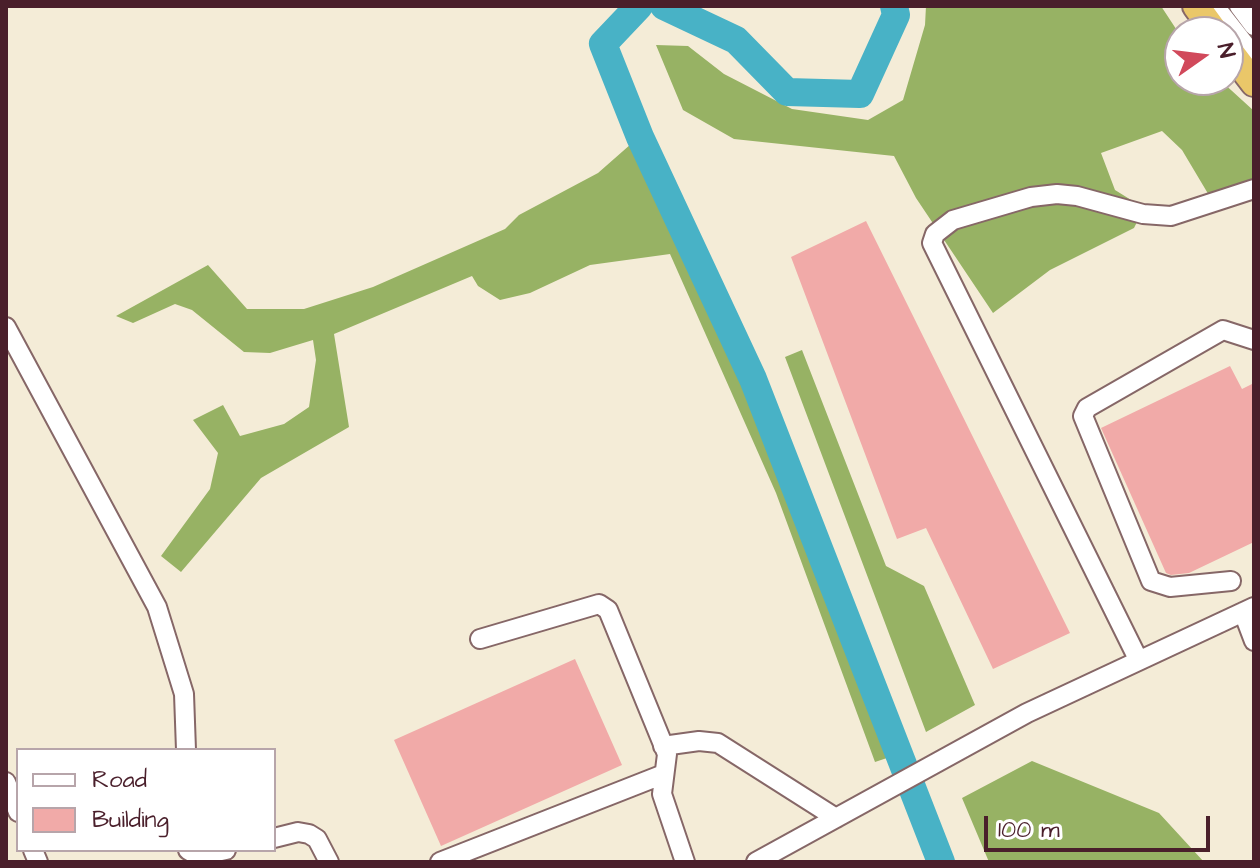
<!DOCTYPE html>
<html>
<head>
<meta charset="utf-8">
<style>
  body { margin:0 }
  #map { position:relative; width:1260px; height:868px; overflow:hidden; background:#f4ecd7; font-family:"Architects Daughter",sans-serif }
  canvas { display:block }
  .frame { position:absolute; inset:0; border:8px solid #4a1f2b; pointer-events:none }
  .legend { position:absolute; left:16px; top:748px; width:260px; height:104px; box-sizing:border-box; background:#fff; border:2px solid #b7a5aa; margin:0; padding:10px 14px; list-style:none; font-size:24px; color:#4a1f2b }
  .legend li { display:flex; align-items:center; gap:16px; height:40px }
  .legend b { width:40px; border:2px solid #b7a5aa }
  .north { position:absolute; left:1164px; top:16px; width:80px; height:80px; box-sizing:border-box; background:#fff; border:2px solid #b7a5aa; border-radius:50%; rotate:76deg; font-size:22px; font-weight:700; line-height:32px; text-align:center; color:#4a1f2b }
  .north::after { content:''; display:block; margin:auto; width:28px; height:36px; background:#d1495b; clip-path:polygon(50% 0,100% 100%,50% 72%,0 100%) }
  .scale { position:absolute; left:984px; top:816px; width:226px; height:36px; box-sizing:border-box; border:4px solid #4a1f2b; border-top:0; padding-left:10px; font-size:24px; line-height:28px; white-space:nowrap; color:#4a1f2b; -webkit-text-stroke:6px #fff; paint-order:stroke }
</style>
</head>
<body>
<div id="map">
<canvas width="1260" height="868"></canvas>
<div class="frame"></div>
<ul class="legend">
<li><b style="height:10px;background:#fff"></b>Road</li>
<li><b style="height:22px;background:#f1aaa8"></b>Building</li>
</ul>
<div class="north">N</div>
<div class="scale">100 m</div>
</div>
<script>
const context = document.querySelector('canvas').getContext('2d');
context.lineJoin = 'round';
function fill(path, color) {
  context.fillStyle = color;
  context.fill(path, 'evenodd');
}
function toPath(rows) {
  const path = new Path2D();
  for (const r of rows) {
    path.moveTo(r[0], r[1]);
    for (let i = 2; i < r.length; i += 2) path.lineTo(r[i], r[i + 1]);
  }
  return path;
}
function strokePath(path, color, width, dash) {
  context.strokeStyle = color;
  context.lineWidth = width;
  context.lineCap = dash ? 'butt' : 'round';
  context.setLineDash(dash || []);
  context.stroke(path);
}
fill(toPath([
  [926,6,1161,6,1180,35,1180,80,1220,80,1254,111,1254,181,1210,197,1182,150,1162,131,1101,153,1115,190,1144,208,1134,228,1050,270,993,313,916,198,894,156,734,139,683,110,656,45,688,46,724,74,792,109,868,120,903,100,925,25],
  [631,144,673,225,767,429,887,758,875,762,776,493,670,254,590,265,530,293,500,300,478,286,472,276,334,334,349,427,261,478,181,572,161,556,210,489,218,453,193,420,223,405,240,436,284,424,309,407,316,360,313,340,270,353,244,352,192,310,175,304,133,323,116,316,208,265,247,309,304,309,373,287,505,229,519,215,598,173],
  [802,350,886,566,924,586,975,705,926,732,785,357],
  [1032,761,1159,813,1204,862,989,862,962,798]
]), '#97b264');
strokePath(toPath([
  [639,6,603,44,640,137,753,379,941,862],
  [664,6,736,40,787,92,860,94,896,15,894,6]
]), '#48b2c6', 28);
fill(toPath([
  [866,221,1070,633,993,669,926,528,897,539,791,257],
  [1230,366,1242,389,1254,383,1254,542,1189,573,1171,575,1166,573,1101,428],
  [575,659,622,765,441,846,394,740]
]), '#f1aaa8');
const minor = toPath([
  [1215,6,1254,56],
  [1239,6,1254,26],
  [6,327,157,607,184,694,186,750],
  [1231,581,1170,587,1151,581,1083,416,1087,408,1223,330,1254,340],
  [1243,612,1254,641],
  [480,639,599,604,608,610,667,754,662,794,685,862],
  [1138,659,932,243,935,234,953,220,1031,197,1057,194,1077,196,1143,214,1171,216,1254,189],
  [663,746,699,741,718,743,836,818],
  [6,782,18,812],
  [274,838,298,832,309,834,317,839,329,862],
  [33,850,38,862],
  [188,850,198,856,226,850],
  [440,862,664,774],
  [756,862,1027,713,1254,607]
]);
const highway = toPath([
  [1196,6,1215,32],
  [1228,49,1254,83]
]);
strokePath(minor, '#866767', 22);
strokePath(highway, '#866767', 30);
strokePath(minor, '#fff', 18);
strokePath(highway, '#eac769', 26);
</script>
</body>
</html>
